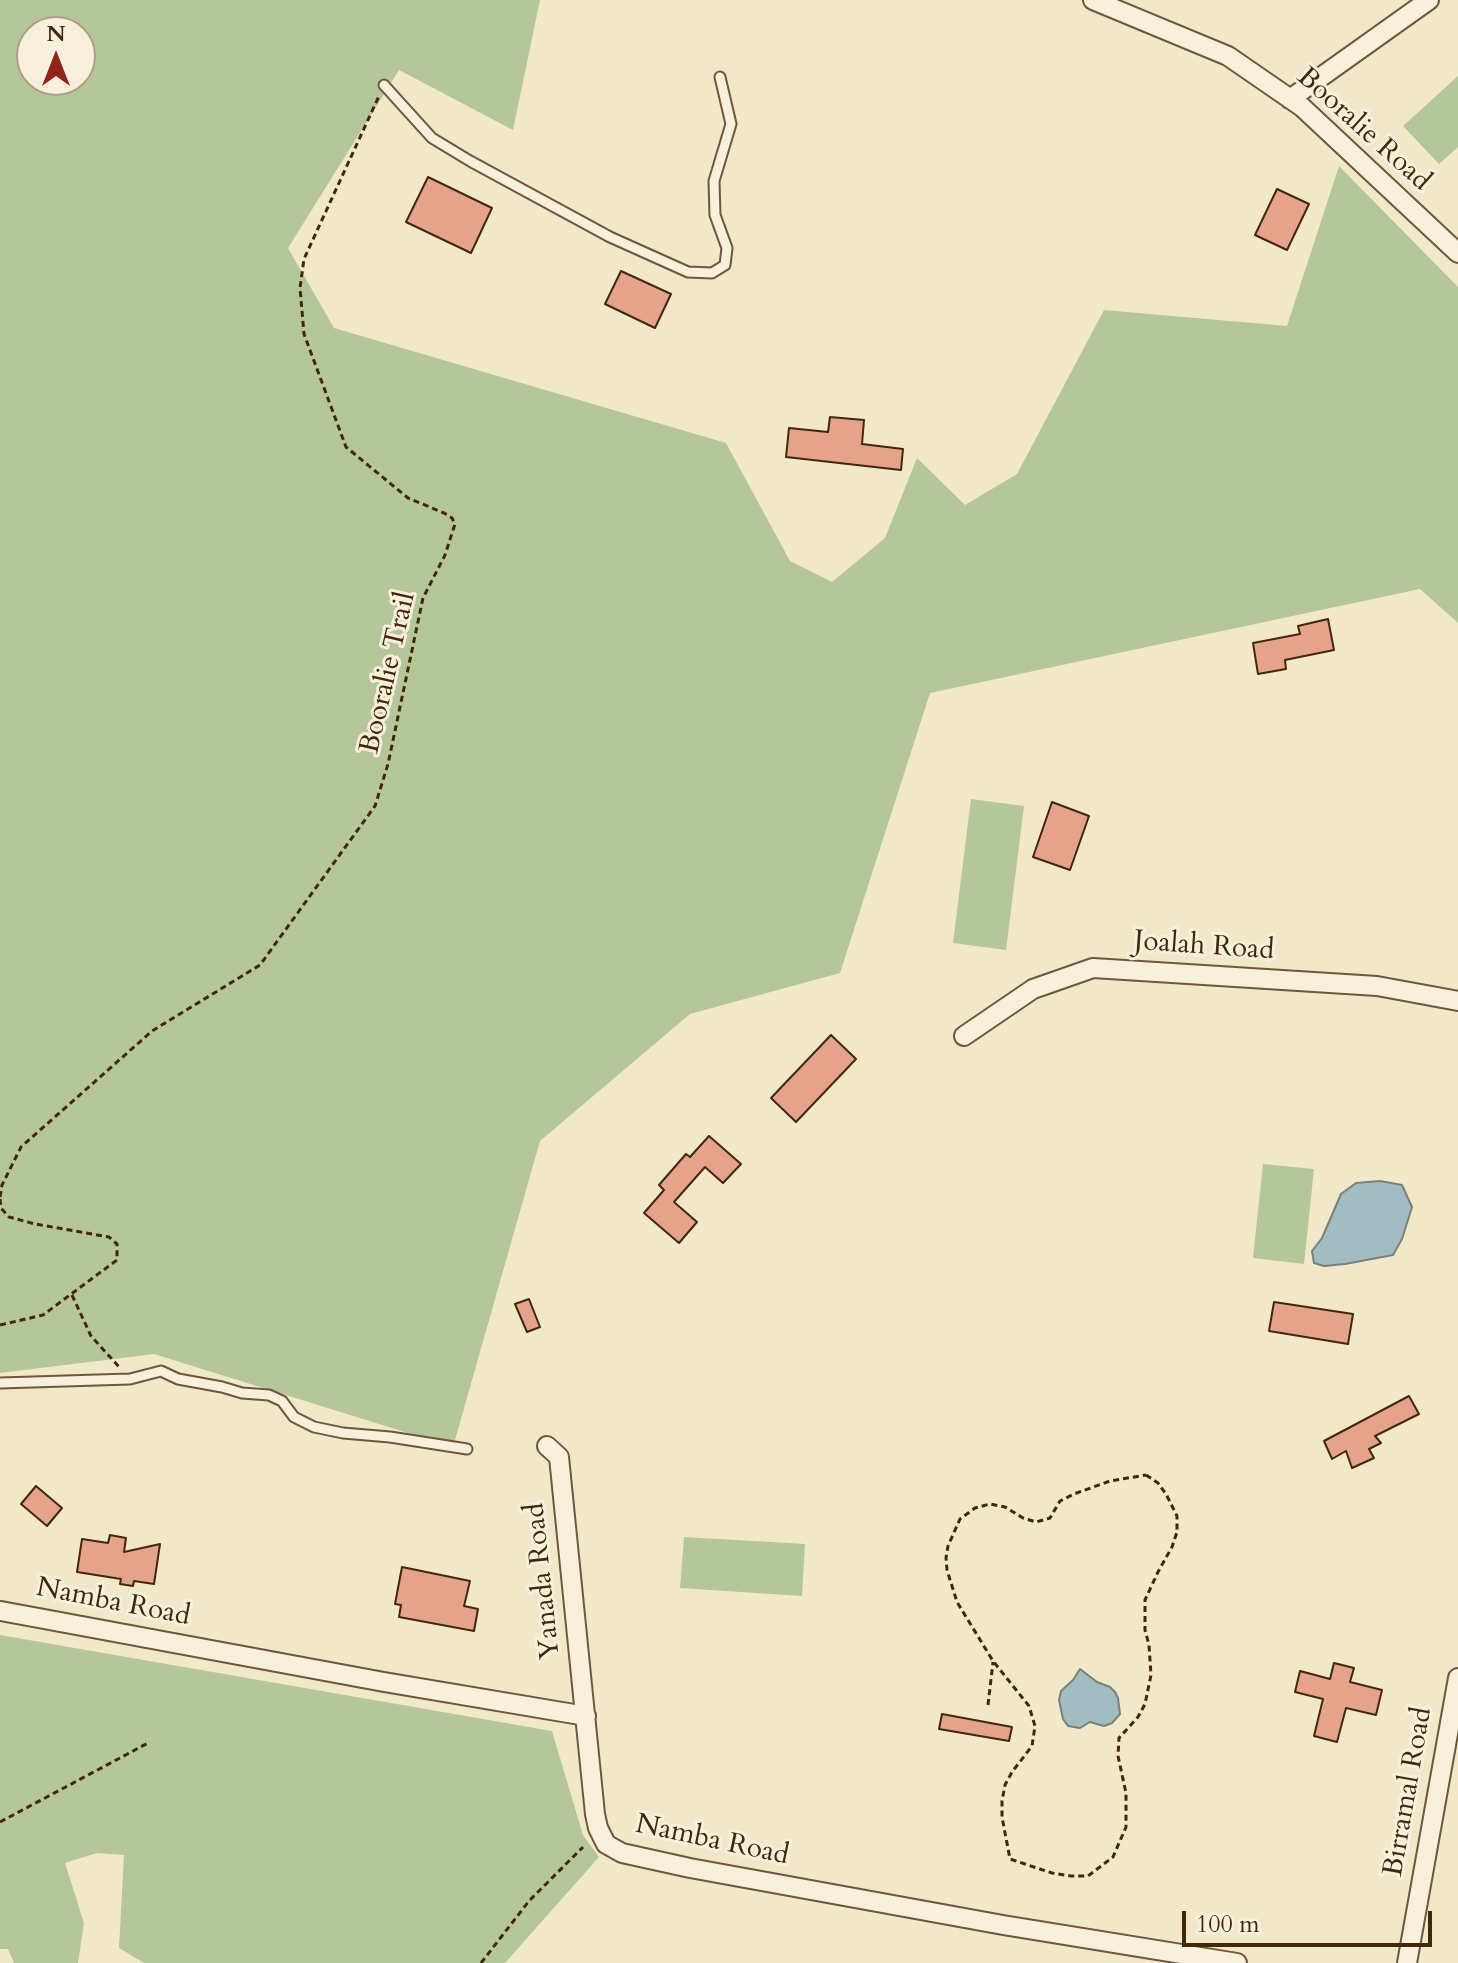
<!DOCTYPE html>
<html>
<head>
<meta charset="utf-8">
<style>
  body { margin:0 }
  #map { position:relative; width:1458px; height:1963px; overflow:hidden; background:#f1e8c9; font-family:Cardo,serif }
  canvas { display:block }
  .north { position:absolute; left:16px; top:16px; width:80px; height:80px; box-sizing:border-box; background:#f6f0dc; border:2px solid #aea088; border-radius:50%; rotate:0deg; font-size:22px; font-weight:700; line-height:32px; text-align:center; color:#42270a }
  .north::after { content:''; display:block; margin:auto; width:28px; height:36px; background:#8f2418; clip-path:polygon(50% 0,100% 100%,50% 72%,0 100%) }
  .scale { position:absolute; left:1182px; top:1911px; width:250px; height:36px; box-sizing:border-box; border:4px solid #42270a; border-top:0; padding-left:10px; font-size:24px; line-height:28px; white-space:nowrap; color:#42270a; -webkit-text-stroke:6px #f6f0dc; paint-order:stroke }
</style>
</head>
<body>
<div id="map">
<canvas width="1458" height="1963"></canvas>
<div class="north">N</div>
<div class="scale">100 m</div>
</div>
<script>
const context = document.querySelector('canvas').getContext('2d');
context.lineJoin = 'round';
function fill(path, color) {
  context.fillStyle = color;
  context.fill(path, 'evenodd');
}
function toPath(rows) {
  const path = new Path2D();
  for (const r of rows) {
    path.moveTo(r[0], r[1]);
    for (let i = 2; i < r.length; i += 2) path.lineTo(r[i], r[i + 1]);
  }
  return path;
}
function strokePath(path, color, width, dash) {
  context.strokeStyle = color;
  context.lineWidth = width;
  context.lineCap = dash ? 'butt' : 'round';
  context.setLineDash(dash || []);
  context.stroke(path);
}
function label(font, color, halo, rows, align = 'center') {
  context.font = font + ' Cardo,serif';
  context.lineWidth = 6;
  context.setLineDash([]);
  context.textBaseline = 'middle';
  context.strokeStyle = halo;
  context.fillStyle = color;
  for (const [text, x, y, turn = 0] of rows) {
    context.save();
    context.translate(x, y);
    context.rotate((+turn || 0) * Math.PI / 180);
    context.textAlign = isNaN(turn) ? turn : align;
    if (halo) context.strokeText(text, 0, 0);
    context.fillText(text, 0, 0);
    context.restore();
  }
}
fill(toPath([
  [0,0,540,0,513,130,399,70,288,248,334,328,726,443,790,561,832,582,885,538,917,458,965,505,1017,474,1104,310,1287,326,1339,166,1458,287,1458,623,1420,589,930,693,840,973,690,1014,540,1141,453,1447,154,1354,0,1373],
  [32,32,80,32,80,80,32,80],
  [1458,76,1458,147,1439,164,1403,126],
  [971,799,1024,806,1006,950,953,943],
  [1263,1164,1314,1169,1304,1264,1253,1258],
  [684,1537,805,1544,802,1596,680,1588],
  [0,1635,552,1731,583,1835,599,1857,505,1963,144,1963,119,1948,124,1855,97,1853,65,1863,84,1923,78,1963,14,1963,8,1949,0,1949]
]), '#b5c79a');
const water = toPath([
  [1380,1181,1402,1185,1412,1207,1402,1239,1393,1255,1345,1264,1324,1266,1314,1263,1312,1251,1322,1238,1341,1194,1356,1183,1380,1181],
  [1080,1669,1097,1682,1110,1687,1115,1692,1118,1698,1120,1714,1112,1723,1104,1726,1090,1722,1080,1728,1068,1726,1063,1719,1059,1700,1061,1691,1073,1680,1080,1669]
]);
fill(water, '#a1bdc2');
strokePath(water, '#7b8178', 2);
const building = toPath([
  [428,177,492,208,471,253,406,222,428,177],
  [1277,189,1309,204,1287,250,1255,235,1277,189],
  [621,271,671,294,655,328,605,304,621,271],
  [830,417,864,420,862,444,903,449,901,470,786,457,789,428,828,432,830,417],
  [1328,619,1334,650,1285,660,1286,669,1258,674,1253,643,1300,634,1298,626,1328,619],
  [1052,802,1089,816,1070,870,1033,857,1052,802],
  [831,1035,856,1059,796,1122,771,1098,831,1035],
  [709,1136,741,1164,723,1183,705,1167,674,1202,697,1222,679,1243,644,1213,664,1190,659,1185,686,1154,690,1157,709,1136],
  [529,1299,540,1327,527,1332,515,1304,529,1299],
  [1274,1302,1353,1314,1348,1344,1269,1331,1274,1302],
  [1409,1396,1419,1414,1375,1436,1381,1443,1369,1449,1374,1458,1352,1468,1346,1451,1332,1459,1324,1441,1409,1396],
  [36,1486,62,1508,47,1526,21,1504,36,1486],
  [110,1535,126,1538,124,1552,160,1544,154,1584,134,1581,133,1586,120,1584,121,1579,77,1572,82,1539,108,1543,110,1535],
  [402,1567,470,1581,464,1606,478,1609,474,1631,399,1617,401,1605,395,1604,402,1567],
  [1334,1663,1354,1668,1350,1682,1382,1690,1376,1715,1346,1708,1337,1742,1314,1736,1323,1699,1295,1692,1300,1671,1330,1679,1334,1663],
  [942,1714,1012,1727,1009,1741,939,1729,942,1714]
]);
fill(building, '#e5a38b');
strokePath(building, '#42270a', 2);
const lane = toPath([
  [384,85,432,138,470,161,610,237,688,272,712,273,725,265,727,248,715,215,714,181,731,124,720,77],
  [0,1383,130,1379,161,1371,178,1379,222,1387,242,1393,269,1395,282,1401,294,1417,314,1427,343,1433,390,1437,467,1449]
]);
const street = toPath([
  [1093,0,1228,56,1302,107,1458,253],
  [1290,99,1429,0],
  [964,1036,1033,989,1093,968,1377,986,1458,1001],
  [547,1446,559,1457,595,1814,598,1828,606,1844,622,1853,690,1868,1003,1925,1237,1963],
  [1,1611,384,1682,586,1716],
  [1407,1963,1458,1678]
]);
strokePath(lane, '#6e573a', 13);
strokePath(street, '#6e573a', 22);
strokePath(toPath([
  [0,1197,2,1185,21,1147,152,1031,260,965,375,806,388,764,423,598,445,555,455,524,452,518,444,513,408,498,346,447,304,334,300,288,304,259,379,96],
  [0,1199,1,1208,9,1217,35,1224,109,1237,117,1244,117,1260,43,1315,0,1325],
  [72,1295,91,1336,120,1368],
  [1146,1475,1158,1483,1166,1494,1177,1516,1177,1532,1172,1547,1158,1572,1145,1600,1145,1630,1149,1645,1151,1675,1145,1704,1138,1717,1119,1738,1118,1756,1126,1793,1126,1827,1113,1857,1088,1876,1071,1876,1052,1873,1010,1859,1002,1817,1002,1801,1005,1785,1012,1772,1032,1746,1035,1726,1029,1706,993,1661,957,1602,947,1570,946,1558,948,1546,960,1519,975,1508,990,1504,1005,1507,1023,1518,1036,1522,1050,1518,1060,1501,1074,1494,1110,1481,1146,1475],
  [988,1705,993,1662],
  [0,1822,148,1743],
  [481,1963,529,1901,583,1847]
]), '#42270a', 3, [6, 4]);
strokePath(lane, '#f6f0dc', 9);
strokePath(street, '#f6f0dc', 18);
label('28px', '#42270a', '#f6f0dc', [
  ["Booralie Road",1363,130,42],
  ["Booralie Trail",389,673,-77],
  ["Joalah Road",1204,947,4],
  ["Yanada Road",544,1581,-96],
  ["Namba Road",113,1603,11],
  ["Birramal Road",1409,1792,-80],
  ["Namba Road",712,1841,12]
]);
</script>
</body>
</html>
